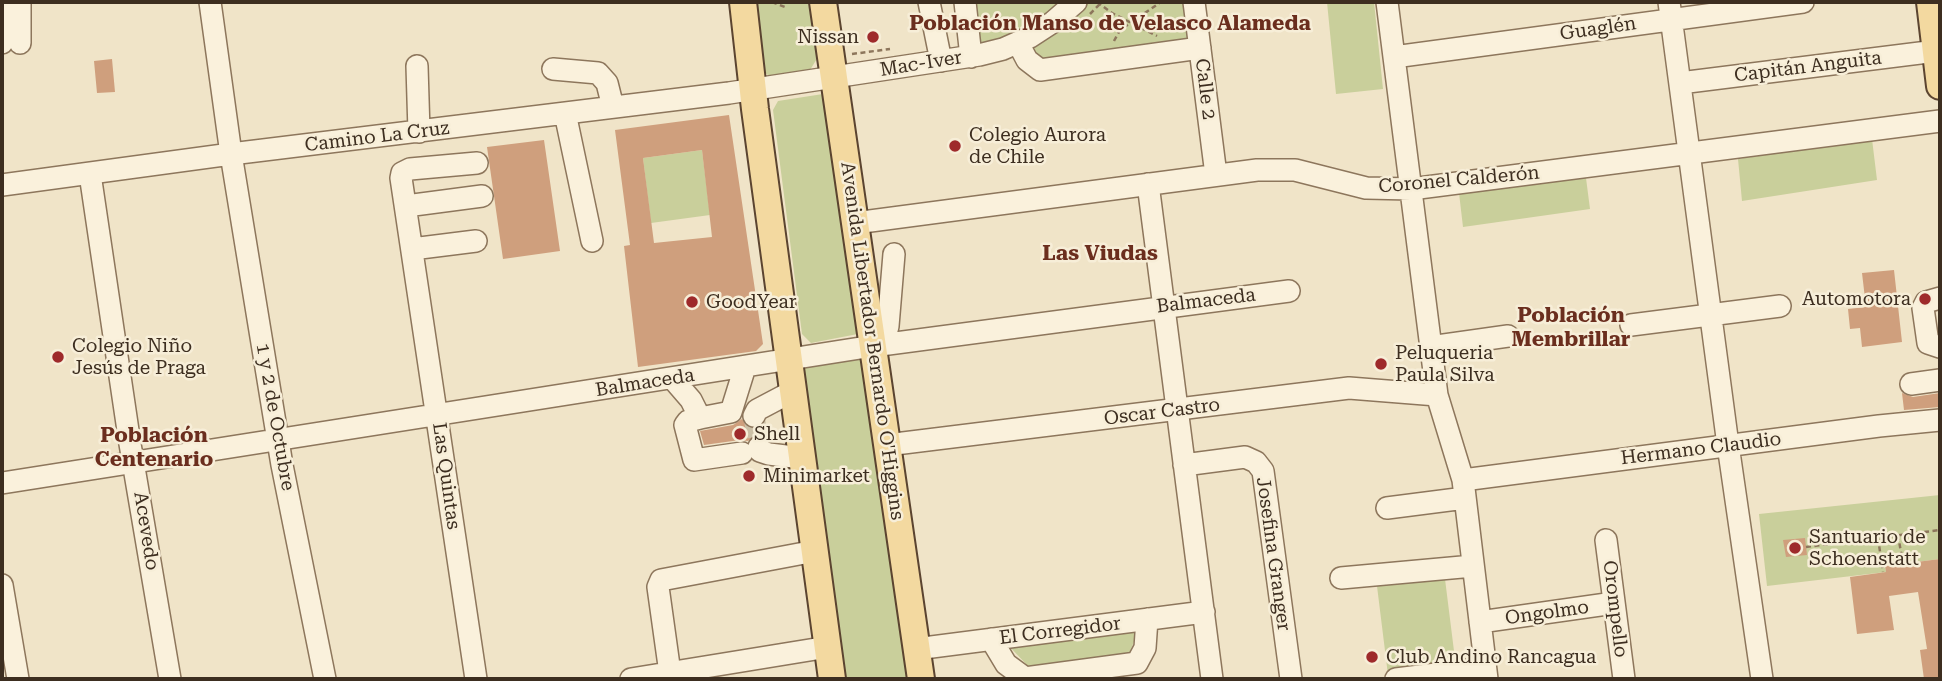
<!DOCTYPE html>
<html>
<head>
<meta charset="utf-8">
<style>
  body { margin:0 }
  #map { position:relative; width:1942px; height:681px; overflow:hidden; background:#f0e4c8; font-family:"Roboto Serif",serif }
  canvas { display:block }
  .frame { position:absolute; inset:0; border:4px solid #3d2e20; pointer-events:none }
</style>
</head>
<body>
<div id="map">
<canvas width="1942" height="681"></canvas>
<div class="frame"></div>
</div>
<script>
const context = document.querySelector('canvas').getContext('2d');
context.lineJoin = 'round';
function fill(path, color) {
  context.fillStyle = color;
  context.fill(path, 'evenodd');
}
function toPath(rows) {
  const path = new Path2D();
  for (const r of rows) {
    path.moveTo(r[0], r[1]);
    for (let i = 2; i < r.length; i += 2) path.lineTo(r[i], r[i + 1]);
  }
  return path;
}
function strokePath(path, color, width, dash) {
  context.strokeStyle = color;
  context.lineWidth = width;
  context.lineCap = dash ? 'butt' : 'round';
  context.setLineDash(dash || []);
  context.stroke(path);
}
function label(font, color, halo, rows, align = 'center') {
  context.font = font + ' "Roboto Serif",serif';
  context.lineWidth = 5;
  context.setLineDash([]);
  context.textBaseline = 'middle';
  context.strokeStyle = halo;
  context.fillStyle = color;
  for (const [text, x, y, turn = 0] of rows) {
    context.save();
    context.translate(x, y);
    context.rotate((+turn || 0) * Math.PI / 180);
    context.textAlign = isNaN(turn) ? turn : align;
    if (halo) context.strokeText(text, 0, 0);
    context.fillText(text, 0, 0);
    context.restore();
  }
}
fill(toPath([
  [754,2,808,2,818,57,810,70,769,76,761,69],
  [972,2,1185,2,1189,45,1044,64,1034,53,977,48],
  [1327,2,1374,2,1383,89,1336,94],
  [823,94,863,333,811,343,802,334,773,110,778,101],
  [1872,139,1877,180,1742,201,1738,159],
  [702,150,710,215,651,223,643,158],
  [1586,178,1590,209,1463,227,1459,193],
  [862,354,908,679,837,679,795,366],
  [1940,495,1940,559,1885,566,1886,572,1767,586,1759,514],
  [1444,571,1456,667,1388,675,1376,578],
  [1139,629,1129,654,1028,666,1008,645]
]), '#c9cf9b');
fill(toPath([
  [112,59,115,92,97,93,94,61],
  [729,115,763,344,756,351,638,367,624,246,630,245,615,130],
  [702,150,712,237,654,243,643,158],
  [544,140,560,251,503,259,487,147],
  [1894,270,1902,342,1862,347,1860,328,1850,329,1848,309,1866,307,1862,273],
  [1902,393,1913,397,1940,393,1940,407,1904,410],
  [742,419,749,428,761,427,762,434,755,435,748,441,740,440,704,445,700,431,733,425],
  [1805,538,1807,555,1786,557,1783,540],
  [1940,559,1940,679,1924,679,1920,650,1927,649,1918,592,1889,596,1894,630,1857,634,1850,577,1886,572,1885,566]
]), '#cf9f7d');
strokePath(toPath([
  [754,416,759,447]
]), '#ccc0a6', 21, [21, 10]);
const minor = toPath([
  [20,2,20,43],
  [210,2,231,154,282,465,325,679],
  [929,2,941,61],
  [965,2,971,57],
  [1194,2,1216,175],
  [1387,2,1437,395,1463,480,1487,679],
  [1669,2,1728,445,1762,679],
  [2,43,5,7,2,2],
  [1018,43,1027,60,1040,70,1200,48],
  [1394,57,1803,2],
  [417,66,419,132],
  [553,69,598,73,607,83,613,107],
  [1680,83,1936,51],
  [565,113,592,241],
  [90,174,130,444,170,679],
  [1148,184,1212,679],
  [2,185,231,154,729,93,979,55,1003,49,1030,37,1053,22,1076,2],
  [406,206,482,196],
  [855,223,1257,170,1295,170,1366,188,1411,189,1940,121],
  [412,249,476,241],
  [1940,298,1926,302,1923,308,1928,343,1940,347],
  [1631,325,1780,306],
  [883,345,888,326,894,254],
  [1430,347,1508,336],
  [672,378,691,400,700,418,688,421,685,425,694,460,742,453],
  [1911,384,1940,380],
  [754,416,757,410,793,391],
  [700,418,731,412,745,367],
  [887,445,1349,388,1437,395],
  [759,447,760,451,769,454,802,458],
  [1184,465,1245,457,1256,462,1263,471,1291,679],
  [1463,480,1879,426,1940,420],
  [2,483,873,346,1289,291],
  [1387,508,1465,498],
  [1606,540,1624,679],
  [1341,578,1473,566],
  [2,585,18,679],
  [1480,622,1614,603],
  [991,639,1006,664,1025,678,1137,663,1145,648,1147,619],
  [916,649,1204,612],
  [670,673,658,587,661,580,815,551],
  [476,679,401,178,402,173,410,169,477,163],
  [631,679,828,647],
  [1396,679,1485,668]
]);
const major = toPath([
  [743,2,755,109,832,679],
  [823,2,921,679],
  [1930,2,1940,86]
]);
strokePath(minor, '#8d765c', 24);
strokePath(major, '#5b4430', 30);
strokePath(toPath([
  [772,2,785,7],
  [1097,2,1112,13,1157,36],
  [1090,14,1102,2],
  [1114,41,1120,30,1161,2],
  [852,54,890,49],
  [1898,535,1903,564],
  [1878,538,1883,572],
  [1806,547,1940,530]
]), '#8d765c', 2.5, [5, 3.5]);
strokePath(minor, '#faf1dc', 21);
strokePath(major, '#f3d9a0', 26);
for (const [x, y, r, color] of [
  [873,37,7,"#9e2a2b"],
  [955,146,7,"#9e2a2b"],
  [1925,299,7,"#9e2a2b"],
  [692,302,7,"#9e2a2b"],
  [58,357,7,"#9e2a2b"],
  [1381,364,7,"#9e2a2b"],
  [740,434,7,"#9e2a2b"],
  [749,476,7,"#9e2a2b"],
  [1795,548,7,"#9e2a2b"],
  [1372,657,7,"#9e2a2b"]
]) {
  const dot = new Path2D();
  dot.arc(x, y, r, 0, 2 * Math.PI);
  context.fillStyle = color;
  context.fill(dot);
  strokePath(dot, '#f7eed8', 2.5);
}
label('19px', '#3d2e20', '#f7eed8', [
  ["Guaglén",1598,29,-8],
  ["Mac-Iver",921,64,-9],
  ["Capitán Anguita",1808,67,-7],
  ["Calle 2",1205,89,83],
  ["Camino La Cruz",377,137,-7],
  ["Coronel Calderón",1459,180,-5],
  ["Balmaceda",1206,301,-7],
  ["Avenida Libertador Bernardo O'Higgins",872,341,82],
  ["Balmaceda",645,383,-9],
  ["Oscar Castro",1162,412,-7],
  ["1 y 2 de Octubre",275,417,80],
  ["Hermano Claudio",1701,449,-7],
  ["Las Quintas",446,476,82],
  ["Acevedo",146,531,81],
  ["Josefina Granger",1273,554,82],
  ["Orompello",1615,609,83],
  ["Ongolmo",1547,613,-8],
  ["El Corregidor",1060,631,-7]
]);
label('19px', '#3d2e20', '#f7eed8', [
  ["Nissan",859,37,"right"],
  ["Colegio Aurora",969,135],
  ["de Chile",969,157],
  ["Automotora",1911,299,"right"],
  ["GoodYear",706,302],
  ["Colegio Niño",72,346],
  ["Jesús de Praga",72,368],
  ["Peluqueria",1395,353],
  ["Paula Silva",1395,375],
  ["Shell",754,434],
  ["Minimarket",763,476],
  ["Santuario de",1809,537],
  ["Schoenstatt",1809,559],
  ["Club Andino Rancagua",1386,657]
], 'left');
label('bold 21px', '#6b2e1e', '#f7eed8', [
  ["Población Manso de Velasco Alameda",1110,24],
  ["Las Viudas",1100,254],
  ["Población",1571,316],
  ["Membrillar",1571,340],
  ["Población",154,436],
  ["Centenario",154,460]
]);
</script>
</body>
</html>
